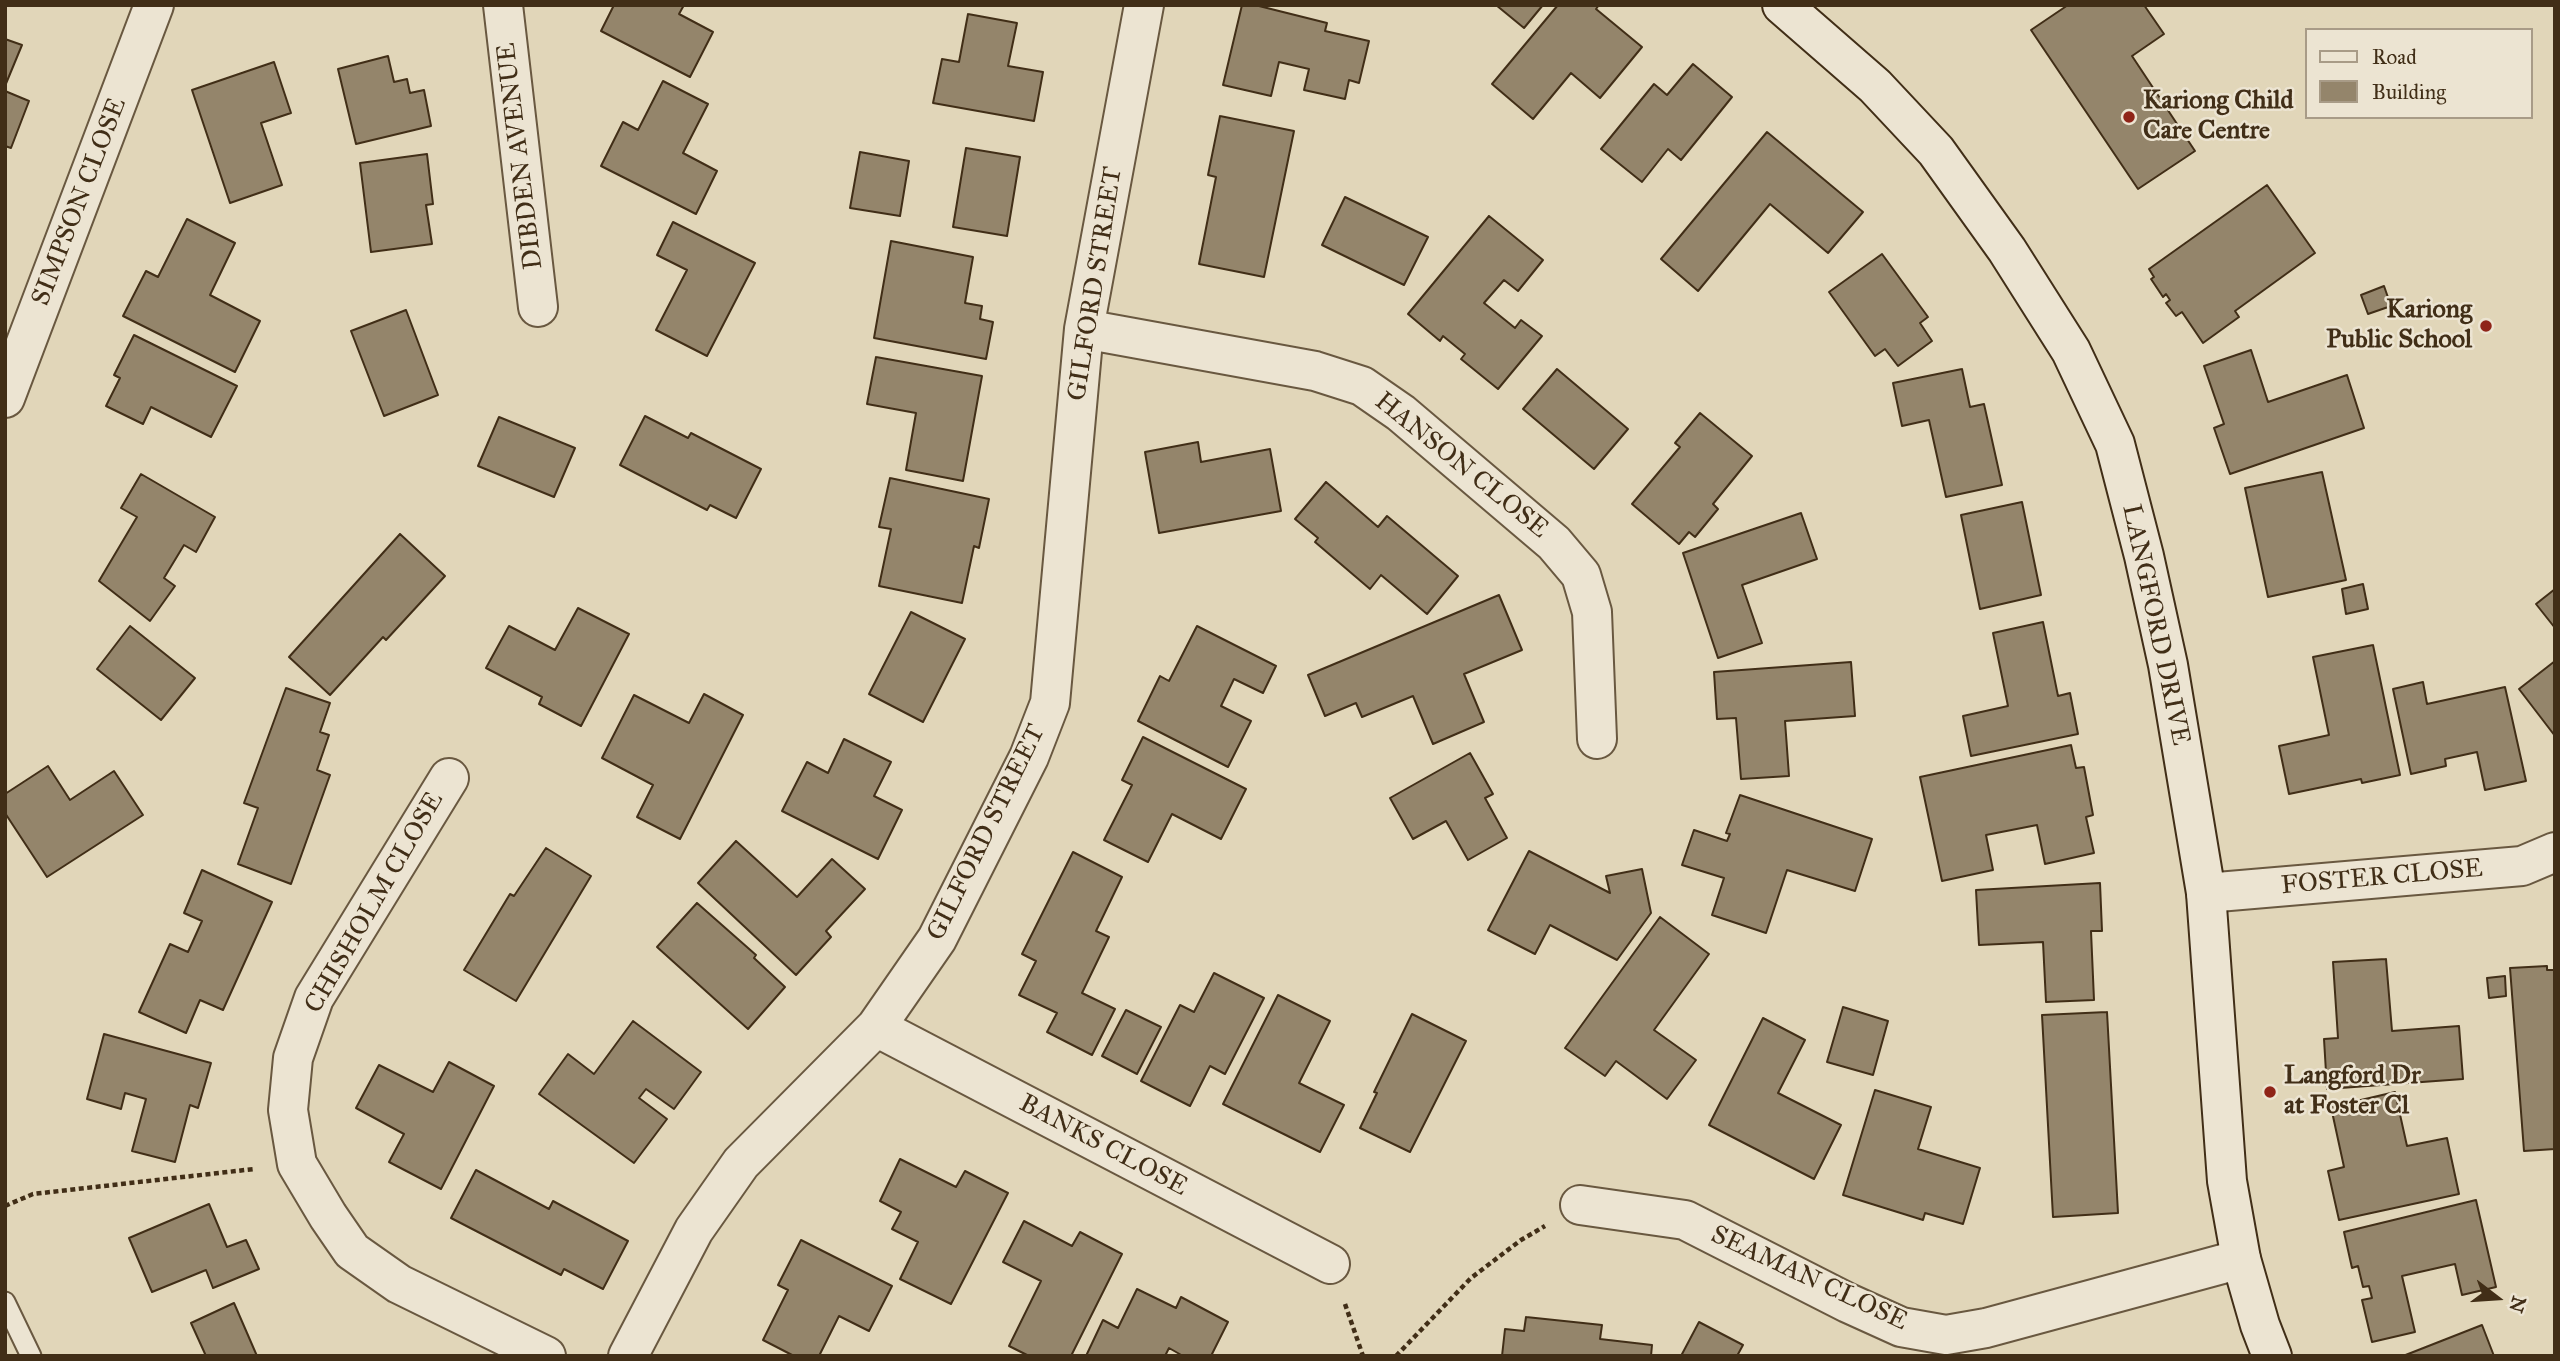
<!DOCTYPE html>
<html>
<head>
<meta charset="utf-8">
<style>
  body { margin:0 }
  #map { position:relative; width:2560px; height:1361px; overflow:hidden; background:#e1d6b9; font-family:"IM FELL Great Primer",serif }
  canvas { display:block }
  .frame { position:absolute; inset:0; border:7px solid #412e17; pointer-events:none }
  .legend { position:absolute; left:2305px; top:28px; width:228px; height:91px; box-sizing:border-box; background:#ece4d2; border:2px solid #a89b87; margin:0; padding:9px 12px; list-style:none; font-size:21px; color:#412e17 }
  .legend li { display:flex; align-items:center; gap:14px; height:35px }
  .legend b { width:35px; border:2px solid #a89b87 }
  .north { position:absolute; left:2462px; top:1263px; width:70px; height:70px; -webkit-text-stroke:5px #ece4d2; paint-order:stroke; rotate:107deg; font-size:19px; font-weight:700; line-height:28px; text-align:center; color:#412e17 }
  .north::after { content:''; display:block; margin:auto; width:24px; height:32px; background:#412e17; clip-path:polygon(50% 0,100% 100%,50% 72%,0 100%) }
</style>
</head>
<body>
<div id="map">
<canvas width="2560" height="1361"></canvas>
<div class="frame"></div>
<ul class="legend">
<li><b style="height:9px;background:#ece4d2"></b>Road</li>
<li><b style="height:19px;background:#94856b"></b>Building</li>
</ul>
<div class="north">N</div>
</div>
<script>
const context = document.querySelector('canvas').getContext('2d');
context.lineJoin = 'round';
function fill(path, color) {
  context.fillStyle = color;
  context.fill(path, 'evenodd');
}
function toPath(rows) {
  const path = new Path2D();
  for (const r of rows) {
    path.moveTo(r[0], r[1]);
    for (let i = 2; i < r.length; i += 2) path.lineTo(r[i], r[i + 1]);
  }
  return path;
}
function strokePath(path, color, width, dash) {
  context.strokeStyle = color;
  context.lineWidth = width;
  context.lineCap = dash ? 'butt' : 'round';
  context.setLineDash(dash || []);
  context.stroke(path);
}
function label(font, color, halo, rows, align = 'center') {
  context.font = font + ' "IM FELL Great Primer",serif';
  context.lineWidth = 5;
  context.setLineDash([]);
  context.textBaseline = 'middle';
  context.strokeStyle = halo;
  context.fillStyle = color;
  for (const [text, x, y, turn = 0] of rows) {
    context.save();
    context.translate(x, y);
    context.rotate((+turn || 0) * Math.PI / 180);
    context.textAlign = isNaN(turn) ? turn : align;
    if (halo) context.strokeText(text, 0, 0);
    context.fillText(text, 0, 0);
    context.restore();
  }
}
const building = toPath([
  [614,5,684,5,679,14,713,32,690,77,601,31,614,5],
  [1242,5,1255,5,1327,23,1325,31,1369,41,1359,83,1349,80,1345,99,1304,90,1309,69,1279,62,1271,96,1223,85,1242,5],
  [1496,5,1543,5,1524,28,1496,5],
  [1558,5,1599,5,1596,9,1642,47,1600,98,1571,73,1533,119,1492,84,1558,5],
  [2068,5,2144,5,2164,34,2132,56,2195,151,2138,189,2031,30,2068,5],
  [968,14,1017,23,1008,66,1043,72,1034,121,933,103,942,59,959,62,968,14],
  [5,39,22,45,5,86,5,39],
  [388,56,394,82,407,79,410,93,424,90,431,126,356,144,338,69,388,56],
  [274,62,291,113,261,123,282,185,230,203,192,90,274,62],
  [1693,64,1732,97,1681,160,1668,149,1642,182,1601,149,1654,84,1667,95,1693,64],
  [663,81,708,104,683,153,717,171,696,214,601,166,623,122,638,130,663,81],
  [5,91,29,101,11,148,5,146,5,91],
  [1220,116,1294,131,1264,277,1199,264,1216,177,1208,175,1220,116],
  [1767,132,1863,212,1828,253,1770,204,1698,291,1661,259,1767,132],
  [966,148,1020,157,1007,236,953,227,966,148],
  [860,152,909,161,900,216,850,208,860,152],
  [427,154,433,204,426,205,432,244,371,252,360,163,427,154],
  [2267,185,2315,253,2235,311,2239,317,2203,343,2182,312,2176,316,2166,303,2170,300,2166,294,2163,297,2151,279,2154,277,2149,269,2267,185],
  [1345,197,1428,237,1404,285,1322,245,1345,197],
  [1489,216,1543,260,1518,291,1504,280,1484,303,1515,328,1521,320,1542,336,1498,389,1461,359,1465,354,1443,336,1440,341,1408,314,1489,216],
  [187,219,235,243,210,295,260,321,235,372,123,316,146,271,158,277,187,219],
  [673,222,755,263,707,356,656,330,687,270,657,255,673,222],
  [891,241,973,257,965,303,982,306,980,319,993,322,986,359,874,338,891,241],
  [1882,254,1928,317,1920,323,1932,341,1898,366,1885,349,1875,356,1829,292,1882,254],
  [2384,286,2391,306,2368,314,2361,295,2384,286],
  [406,310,438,395,384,416,351,331,406,310],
  [134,335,237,386,211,437,151,407,143,424,106,406,120,378,114,375,134,335],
  [2251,350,2268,402,2347,375,2364,428,2230,474,2214,428,2224,424,2204,366,2251,350],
  [876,357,982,376,963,481,906,470,916,413,867,404,876,357],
  [1557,369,1628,429,1594,469,1523,409,1557,369],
  [1962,369,1970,407,1984,404,2002,485,1946,497,1929,420,1902,426,1893,383,1962,369],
  [1700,413,1752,456,1713,504,1718,509,1695,537,1689,532,1679,544,1632,504,1680,447,1675,443,1700,413],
  [645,416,688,438,691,433,761,469,736,518,710,505,707,510,620,465,645,416],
  [499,417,575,448,554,497,478,466,499,417],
  [1198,442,1201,462,1270,449,1281,511,1159,533,1145,452,1198,442],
  [2322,472,2346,580,2268,597,2245,488,2322,472],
  [141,474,215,517,196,552,184,545,164,578,175,586,150,621,99,581,137,517,121,508,141,474],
  [890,478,989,499,979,548,974,546,962,603,879,586,891,529,879,527,890,478],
  [1326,482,1378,527,1387,516,1458,576,1427,614,1381,575,1370,589,1315,542,1318,538,1295,519,1326,482],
  [2022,502,2041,595,1980,609,1961,515,2022,502],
  [1801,513,1817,559,1742,585,1762,643,1718,658,1683,553,1801,513],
  [400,534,445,576,386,640,383,637,330,695,289,657,400,534],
  [2363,584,2368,609,2346,614,2342,589,2363,584],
  [2555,589,2555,628,2536,604,2555,589],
  [1499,595,1522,650,1464,674,1484,722,1433,744,1413,696,1362,717,1356,703,1325,716,1308,675,1499,595],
  [578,608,629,634,581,726,539,704,542,697,486,668,509,626,555,650,578,608],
  [911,612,965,639,923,722,869,694,911,612],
  [2043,622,2058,696,2070,693,2078,734,1971,756,1963,716,2008,706,1993,633,2043,622],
  [130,626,195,678,161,720,97,669,130,626],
  [1197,626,1276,666,1263,693,1234,679,1221,706,1251,721,1228,767,1138,721,1160,676,1169,681,1197,626],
  [2373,645,2400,775,2362,783,2361,779,2289,794,2279,746,2329,735,2313,657,2373,645],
  [2555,661,2555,736,2519,689,2555,661],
  [1851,662,1855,716,1785,721,1789,776,1741,779,1736,718,1717,719,1714,672,1851,662],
  [2423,682,2427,704,2505,687,2526,781,2485,790,2477,752,2445,759,2446,766,2411,774,2393,689,2423,682],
  [286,688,330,703,320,732,329,735,317,770,330,775,291,884,238,864,258,808,244,803,286,688],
  [704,694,743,715,680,839,637,817,653,785,602,758,634,695,689,723,704,694],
  [1143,737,1246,789,1221,839,1172,814,1148,862,1104,840,1132,785,1122,780,1143,737],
  [844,739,891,762,874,796,902,810,878,859,782,811,807,762,828,773,844,739],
  [2071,745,2076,768,2084,767,2093,815,2086,817,2094,853,2045,864,2037,825,1986,835,1993,870,1942,881,1920,777,2071,745],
  [1470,753,1493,794,1485,798,1507,838,1468,860,1446,821,1413,839,1390,798,1470,753],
  [48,766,70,800,114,771,143,815,47,877,5,813,5,794,48,766],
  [1740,795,1872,839,1855,891,1787,870,1766,933,1712,915,1724,878,1682,865,1694,830,1727,841,1730,834,1726,833,1740,795],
  [736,841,797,897,832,859,865,889,826,931,831,937,796,975,698,883,736,841],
  [546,848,591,876,516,1001,464,970,510,894,514,896,546,848],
  [1529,851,1610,893,1606,876,1642,869,1651,913,1617,960,1550,925,1535,954,1488,930,1529,851],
  [1073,852,1122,877,1096,931,1109,937,1082,993,1115,1009,1092,1055,1047,1032,1057,1013,1019,995,1036,961,1022,954,1073,852],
  [202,870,272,902,223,1010,200,1000,186,1033,139,1012,170,944,188,952,202,921,184,913,202,870],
  [2100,883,2102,931,2091,931,2094,1000,2046,1002,2043,942,1979,945,1976,890,2100,883],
  [697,903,756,955,754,958,785,987,748,1029,657,947,697,903],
  [1660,917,1709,954,1654,1030,1696,1060,1667,1099,1616,1061,1605,1076,1565,1048,1660,917],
  [2386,959,2392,1031,2459,1026,2463,1079,2327,1089,2324,1039,2338,1038,2333,962,2386,959],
  [2547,966,2547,970,2555,970,2555,1149,2524,1151,2510,968,2547,966],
  [1214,973,1264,998,1225,1074,1210,1066,1190,1106,1141,1081,1180,1005,1194,1012,1214,973],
  [2505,976,2506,996,2489,998,2487,978,2505,976],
  [1278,995,1330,1021,1299,1083,1344,1105,1320,1152,1223,1104,1278,995],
  [1843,1007,1888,1021,1873,1075,1827,1062,1843,1007],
  [1126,1010,1161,1027,1137,1074,1102,1056,1126,1010],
  [2107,1012,2118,1213,2053,1217,2042,1015,2107,1012],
  [1412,1014,1466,1041,1410,1152,1360,1128,1377,1093,1374,1092,1412,1014],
  [1763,1018,1805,1040,1778,1093,1841,1125,1814,1179,1709,1125,1763,1018],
  [633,1021,701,1072,674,1109,646,1089,639,1098,667,1119,634,1163,539,1094,568,1054,594,1074,633,1021],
  [104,1034,211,1063,198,1108,190,1105,175,1162,132,1151,146,1099,125,1093,121,1109,87,1099,104,1034],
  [449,1062,494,1086,441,1189,389,1162,404,1134,356,1108,379,1065,433,1092,449,1062],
  [1875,1090,1931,1107,1918,1149,1980,1168,1963,1224,1925,1213,1923,1220,1843,1195,1875,1090],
  [2395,1092,2407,1146,2447,1138,2459,1194,2339,1220,2328,1171,2344,1167,2331,1107,2395,1092],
  [900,1159,956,1187,965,1171,1008,1193,951,1304,900,1279,918,1242,892,1229,901,1212,880,1201,900,1159],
  [476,1170,549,1209,553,1201,628,1241,603,1289,564,1269,561,1275,451,1218,476,1170],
  [2476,1200,2496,1287,2462,1295,2455,1264,2402,1276,2415,1332,2372,1342,2362,1300,2372,1298,2369,1286,2363,1287,2358,1266,2352,1268,2344,1232,2476,1200],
  [209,1204,227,1247,246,1240,259,1269,213,1288,206,1270,152,1292,129,1238,209,1204],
  [1024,1221,1072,1246,1080,1232,1122,1254,1071,1356,1029,1356,1009,1346,1041,1281,1003,1262,1024,1221],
  [801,1240,892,1286,869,1331,839,1316,819,1356,794,1356,763,1340,788,1290,778,1285,801,1240],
  [1137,1289,1176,1308,1181,1297,1228,1322,1211,1356,1183,1356,1169,1348,1165,1356,1086,1356,1103,1320,1118,1328,1137,1289],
  [234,1303,257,1356,206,1356,191,1323,234,1303],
  [1526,1317,1602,1325,1600,1339,1652,1345,1651,1356,1502,1356,1505,1329,1524,1331,1526,1317],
  [1699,1322,1743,1345,1737,1356,1681,1356,1699,1322],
  [2482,1325,2494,1356,2403,1356,2482,1325]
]);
fill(building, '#94856b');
strokePath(building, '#412e17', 2);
const lane = toPath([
  [5,1302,31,1356]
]);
const street = toPath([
  [503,5,538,307],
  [1084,329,1315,371,1362,386,1401,413,1554,543,1581,575,1592,612,1597,739],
  [5,398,154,5],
  [449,778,314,998,293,1058,288,1110,297,1164,328,1216,352,1251,399,1284,546,1356],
  [2206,893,2522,866,2555,852],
  [876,1027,1330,1264],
  [1580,1205,1685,1220,1848,1303,1901,1327,1946,1335,1986,1328,2241,1259],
  [628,1356,694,1230,741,1163,876,1027,937,939,1029,757,1050,703,1084,329,1144,5]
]);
const secondary = toPath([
  [1782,5,1875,86,1936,151,2007,250,2071,351,2115,444,2144,556,2168,665,2206,893,2227,1181,2241,1259,2260,1325,2272,1356]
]);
strokePath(lane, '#695840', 23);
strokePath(street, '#695840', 42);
strokePath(secondary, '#412e17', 42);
strokePath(toPath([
  [5,1206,33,1194,254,1169],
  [1345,1304,1363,1356],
  [1396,1356,1471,1278,1521,1240,1545,1226]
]), '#412e17', 4.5, [5, 3.5]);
strokePath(lane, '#ece4d2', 19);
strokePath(street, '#ece4d2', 38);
strokePath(secondary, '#ece4d2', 38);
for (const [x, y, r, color] of [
  [2129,117,7,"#8f2418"],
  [2486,326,7,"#8f2418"],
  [2270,1092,7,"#8f2418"]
]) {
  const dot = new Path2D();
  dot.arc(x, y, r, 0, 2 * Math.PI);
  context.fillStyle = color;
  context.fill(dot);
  strokePath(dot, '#ece4d2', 2.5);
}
label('bold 26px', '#412e17', '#ece4d2', [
  ["Kariong Child",2143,102],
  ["Care Centre",2143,132],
  ["Kariong",2472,311,"right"],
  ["Public School",2472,341,"right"],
  ["Langford Dr",2284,1077],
  ["at Foster Cl",2284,1107]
], 'left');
label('26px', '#412e17', '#ece4d2', [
  ["DIBDEN AVENUE",521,156,-97],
  ["SIMPSON CLOSE",80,202,-69],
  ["GILFORD STREET",1096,284,-81],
  ["HANSON CLOSE",1461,466,39],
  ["LANGFORD DRIVE",2155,625,78],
  ["GILFORD STREET",987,833,-64],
  ["FOSTER CLOSE",2382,878,-5],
  ["CHISHOLM CLOSE",375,903,-60],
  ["BANKS CLOSE",1103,1146,28],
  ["SEAMAN CLOSE",1809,1279,25]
]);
</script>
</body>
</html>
